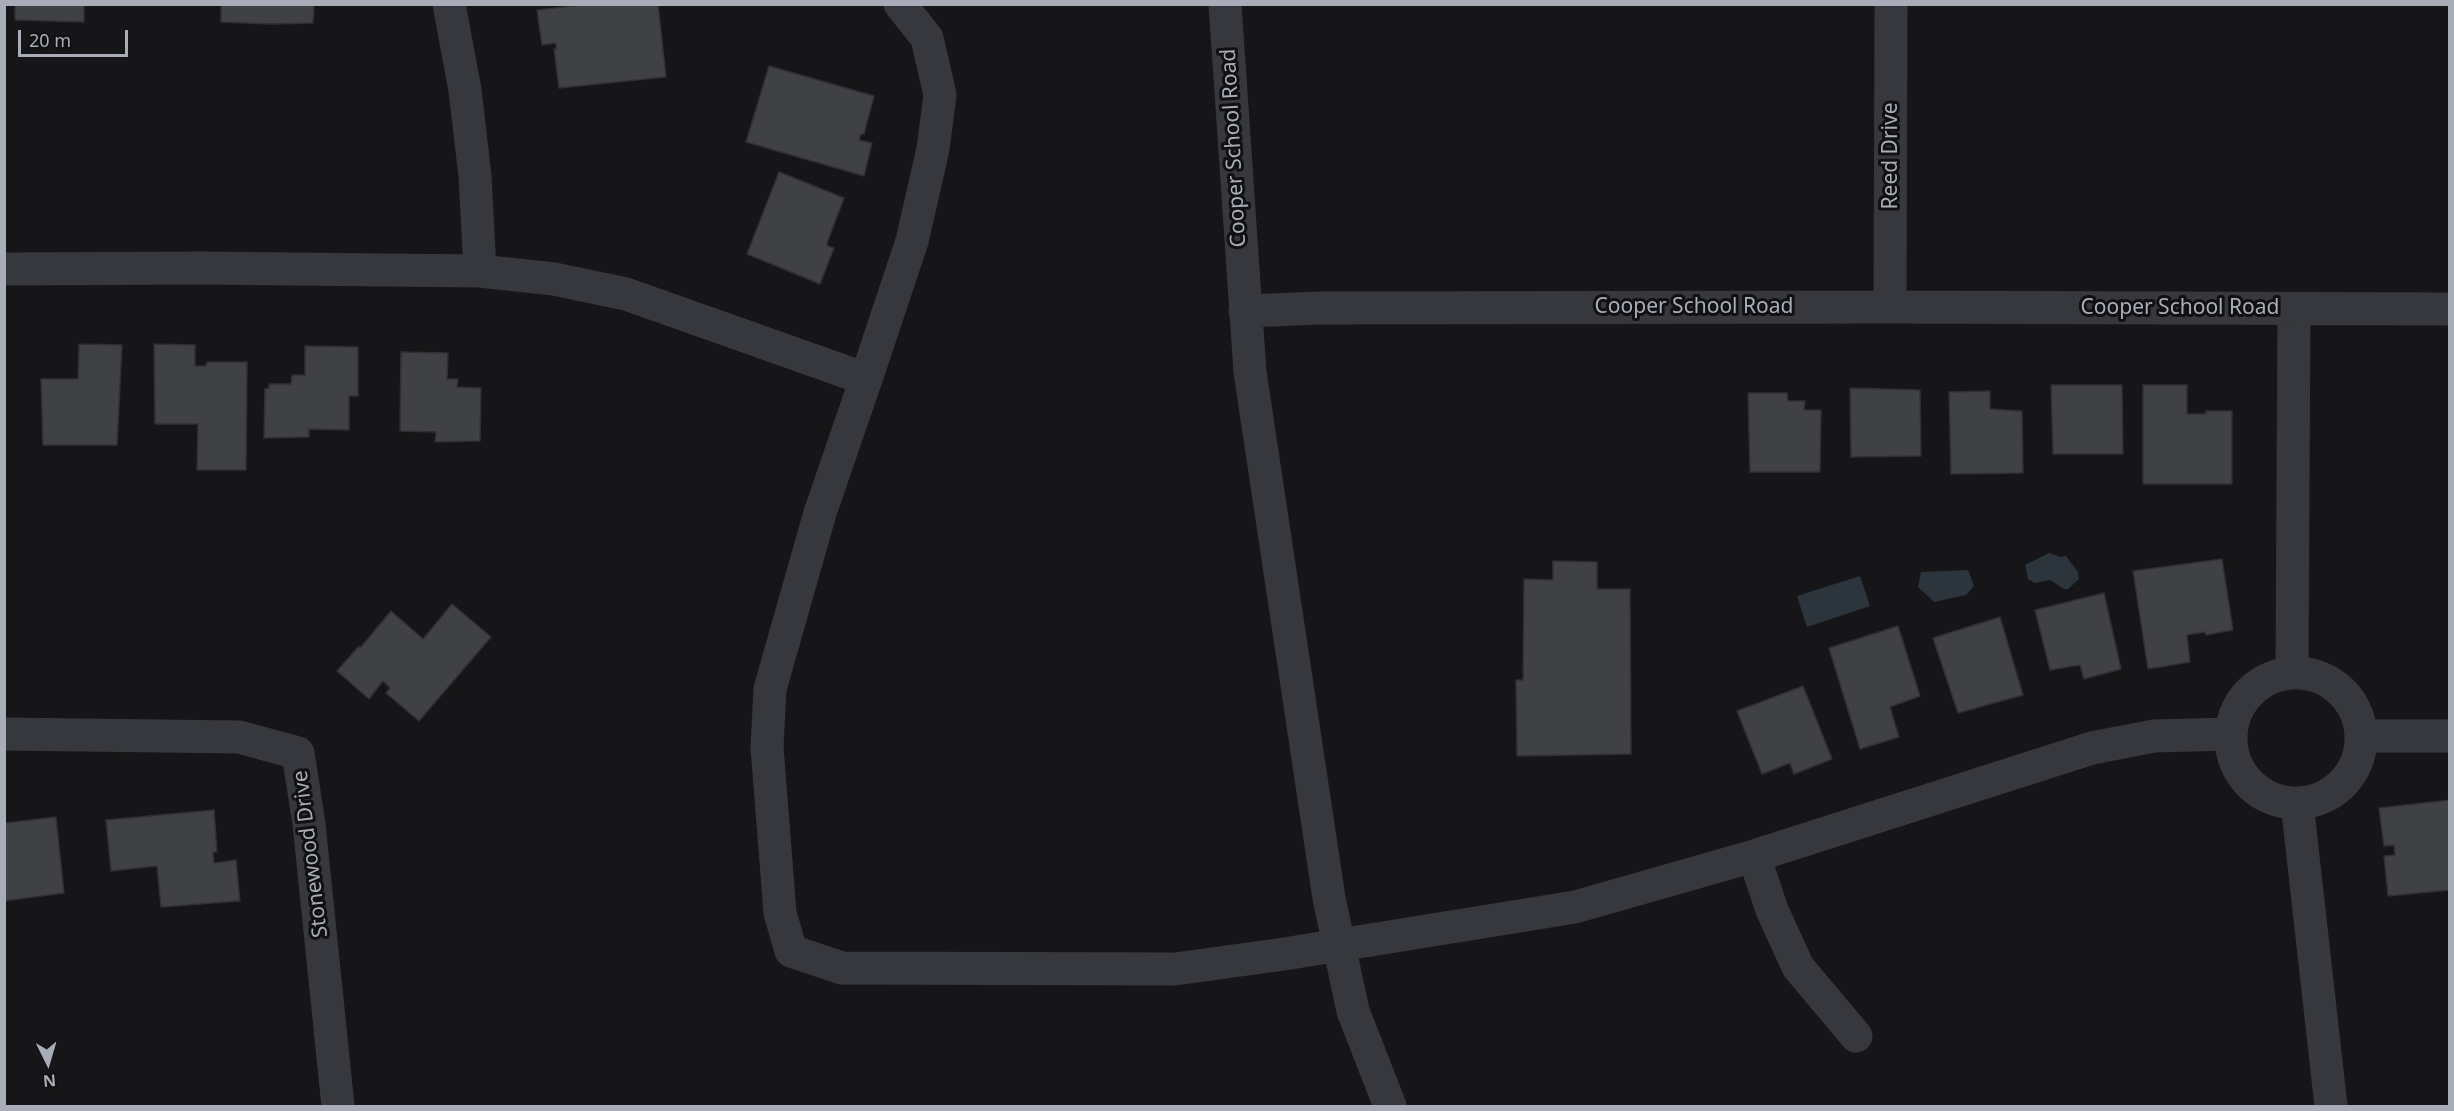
<!DOCTYPE html>
<html>
<head>
<meta charset="utf-8">
<style>
  body { margin:0 }
  #map { position:relative; width:2454px; height:1111px; overflow:hidden; background:#161618; font-family:"Noto Sans",sans-serif }
  canvas { display:block }
  .frame { position:absolute; inset:0; border:6px solid #a8adb8; pointer-events:none }
  .north { position:absolute; left:18px; top:1033px; width:60px; height:60px; -webkit-text-stroke:4px #111113; paint-order:stroke; rotate:175deg; font-size:16px; font-weight:700; line-height:24px; text-align:center; color:#a8adb8 }
  .north::after { content:''; display:block; margin:auto; width:21px; height:27px; background:#a8adb8; clip-path:polygon(50% 0,100% 100%,50% 72%,0 100%) }
  .scale { position:absolute; left:18px; top:30px; width:110px; height:27px; box-sizing:border-box; border:3px solid #a8adb8; border-top:0; padding-left:8px; font-size:18px; line-height:21px; white-space:nowrap; color:#a8adb8; -webkit-text-stroke:4px #111113; paint-order:stroke }
</style>
</head>
<body>
<div id="map">
<canvas width="2454" height="1111"></canvas>
<div class="frame"></div>
<div class="north">N</div>
<div class="scale">20 m</div>
</div>
<script>
const context = document.querySelector('canvas').getContext('2d');
context.lineJoin = 'round';
function fill(path, color) {
  context.fillStyle = color;
  context.fill(path, 'evenodd');
}
function toPath(rows) {
  const path = new Path2D();
  for (const r of rows) {
    if (r.length === 3) {
      path.moveTo(r[0] + r[2], r[1]);
      path.arc(r[0], r[1], r[2], 0, 2 * Math.PI);
      continue;
    }
    path.moveTo(r[0], r[1]);
    for (let i = 2; i < r.length; i += 2) path.lineTo(r[i], r[i + 1]);
  }
  return path;
}
function strokePath(path, color, width, dash) {
  context.strokeStyle = color;
  context.lineWidth = width;
  context.lineCap = dash ? 'butt' : 'round';
  context.setLineDash(dash || []);
  context.stroke(path);
}
function label(font, color, halo, rows, align = 'center') {
  context.font = font + ' "Noto Sans",sans-serif';
  context.lineWidth = 6;
  context.setLineDash([]);
  context.textBaseline = 'middle';
  context.strokeStyle = halo;
  context.fillStyle = color;
  for (const [text, x, y, turn = 0] of rows) {
    context.save();
    context.translate(x, y);
    context.rotate((+turn || 0) * Math.PI / 180);
    context.textAlign = isNaN(turn) ? turn : align;
    if (halo) context.strokeText(text, 0, 0);
    context.fillText(text, 0, 0);
    context.restore();
  }
}
fill(toPath([
  [2049,553,2060,557,2066,556,2078,572,2079,579,2068,589,2064,589,2050,580,2035,583,2028,579,2025,565],
  [1968,570,1974,586,1966,595,1934,602,1918,587,1921,572],
  [1860,576,1870,606,1807,627,1797,596]
]), '#2c353c');
const building = toPath([
  [15,4,84,4,84,22,15,20,15,4],
  [221,4,316,4,314,6,313,23,271,24,221,22,221,4],
  [589,4,658,4,666,77,559,88,554,49,556,49,556,43,542,45,537,10,589,4],
  [769,66,874,96,864,134,861,134,859,140,872,143,864,176,746,142,769,66],
  [779,172,844,198,827,243,828,246,834,248,820,284,747,254,779,172],
  [79,344,122,345,117,445,43,445,41,379,78,379,79,344],
  [154,344,195,345,195,366,206,366,207,362,247,362,246,470,197,470,198,424,155,424,154,344],
  [305,346,358,347,358,396,349,396,349,430,309,429,309,437,264,438,265,389,269,388,269,384,291,384,292,375,305,375,305,346],
  [401,352,448,353,447,379,458,379,457,387,481,388,480,441,435,442,436,432,400,431,401,352],
  [2051,385,2122,385,2123,454,2053,454,2051,385],
  [2143,385,2187,385,2187,414,2206,414,2206,411,2232,411,2232,484,2143,484,2143,385],
  [1850,388,1920,390,1921,456,1851,457,1850,388],
  [1990,391,1990,409,2022,411,2023,473,1951,474,1949,392,1990,391],
  [1748,393,1787,393,1788,401,1805,401,1804,410,1821,410,1820,472,1750,472,1748,393],
  [2222,559,2233,630,2206,635,2205,632,2187,635,2190,662,2148,669,2133,571,2222,559],
  [1553,561,1597,562,1597,589,1630,589,1631,754,1517,756,1516,680,1523,680,1524,579,1553,580,1553,561],
  [2104,593,2121,669,2084,679,2080,665,2050,670,2035,610,2104,593],
  [452,604,491,637,419,721,386,693,390,688,383,681,369,699,337,671,359,646,360,648,391,611,423,639,452,604],
  [2000,617,2023,695,1958,713,1933,638,2000,617],
  [1898,626,1920,696,1890,707,1899,737,1860,749,1829,648,1898,626],
  [1803,686,1832,759,1794,774,1790,763,1762,774,1737,711,1803,686],
  [2450,800,2450,890,2388,896,2384,856,2395,855,2394,845,2384,846,2379,808,2450,800],
  [214,810,217,852,213,852,214,863,236,860,240,901,161,907,157,866,111,871,106,820,214,810],
  [4,817,5,823,56,817,64,893,4,901,4,817]
]);
fill(building, '#404145');
strokePath(building, '#303034', 1.5);
strokePath(toPath([
  [449,4,465,90,475,176,480,271],
  [1225,4,1250,372,1329,898,1353,1011,1390,1106],
  [4,269,201,268,480,271,554,279,626,294,866,379,820,513,770,689,767,747,780,913,791,951,842,968,1175,969,1284,954,1575,907,1754,856,2092,748,2154,736,2231,734],
  [1890,307,1891,4],
  [1245,311,1320,308,1890,307,2450,309],
  [866,379,912,241,933,149,940,95,927,38,900,4],
  [2292,672,2294,309],
  [2296,738,65],
  [4,734,239,737,298,753,309,824,338,1106],
  [2362,736,2450,736],
  [2297,803,2331,1106],
  [1754,856,1772,910,1798,967,1856,1036]
]), '#37383d', 33);
label('21px', '#a8adb8', '#111113', [
  ["Cooper School Road",1234,148,-93],
  ["Reed Drive",1891,156,-90],
  ["Cooper School Road",1694,307],
  ["Cooper School Road",2180,308],
  ["Stonewood Drive",311,854,-97]
]);
</script>
</body>
</html>
